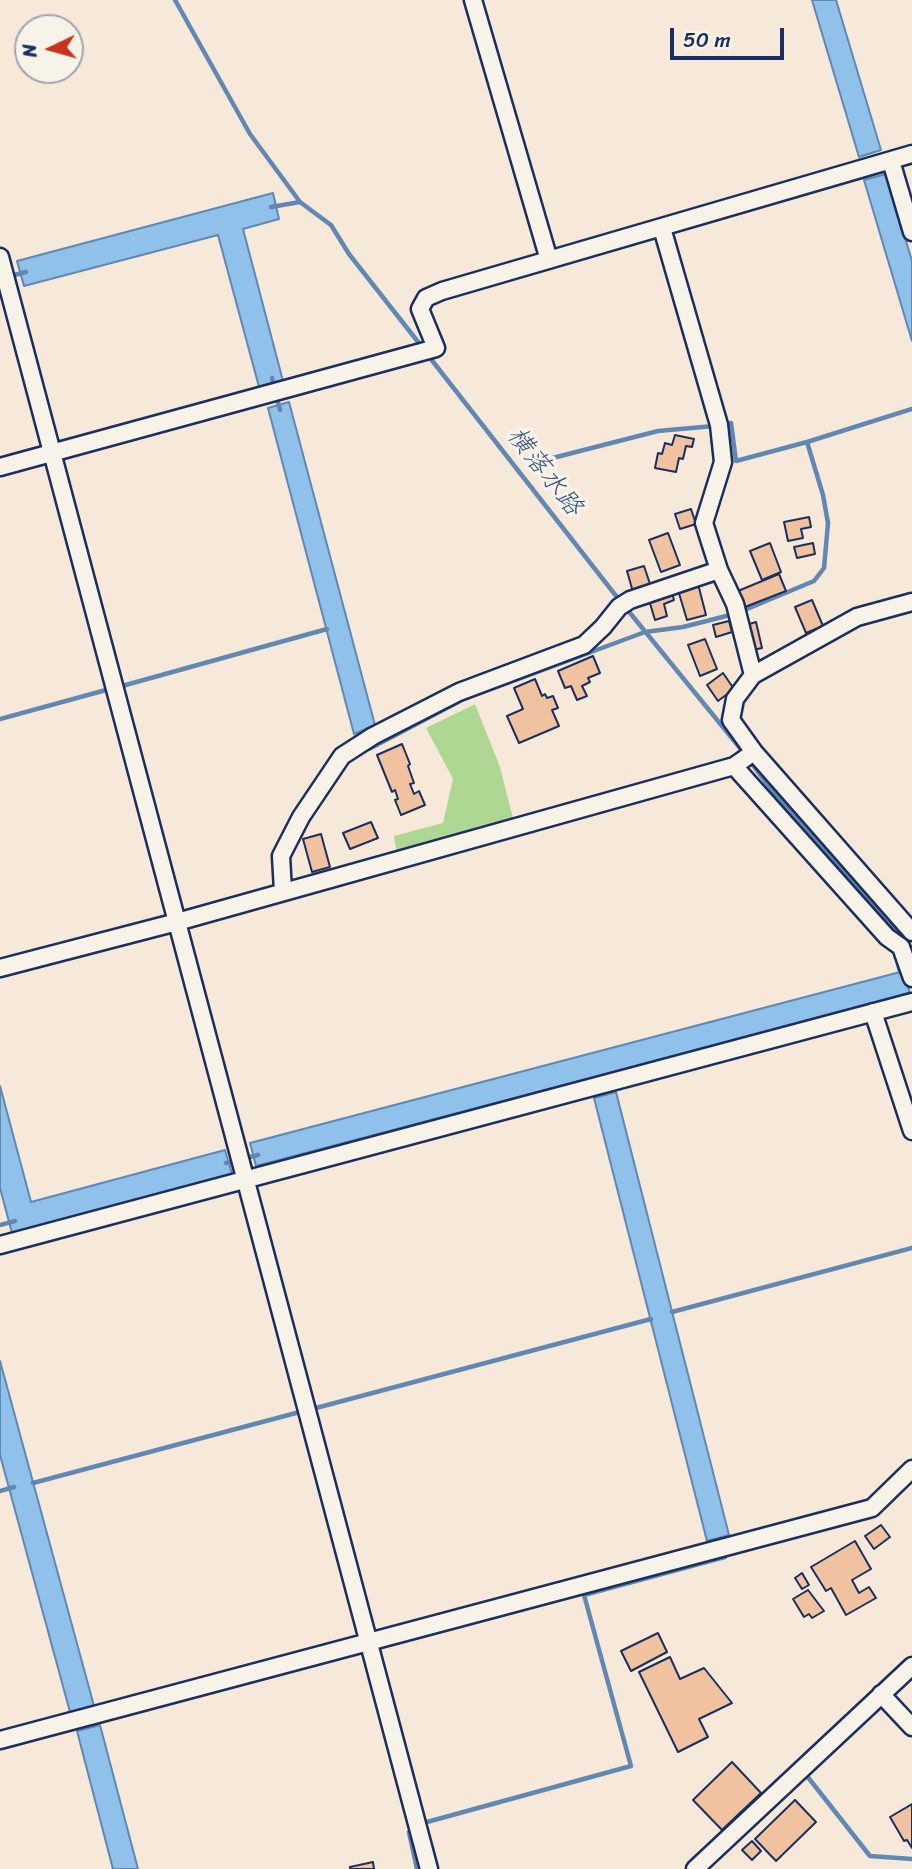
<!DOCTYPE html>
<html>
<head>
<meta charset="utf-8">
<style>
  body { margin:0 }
  #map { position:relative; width:912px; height:1869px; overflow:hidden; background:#f6e9d9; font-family:Sriracha,sans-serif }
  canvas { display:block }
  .north { position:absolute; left:14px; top:14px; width:70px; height:70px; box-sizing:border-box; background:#f7f3e8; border:2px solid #9fa5b1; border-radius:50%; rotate:265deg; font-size:19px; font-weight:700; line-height:28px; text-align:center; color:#1b2f5e }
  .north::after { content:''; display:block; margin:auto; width:24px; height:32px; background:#c8321e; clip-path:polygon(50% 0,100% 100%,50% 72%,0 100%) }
  .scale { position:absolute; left:670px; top:28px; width:114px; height:32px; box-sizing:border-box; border:4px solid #1b2f5e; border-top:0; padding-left:9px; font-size:21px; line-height:24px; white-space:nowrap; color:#1b2f5e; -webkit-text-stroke:5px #f7f3e8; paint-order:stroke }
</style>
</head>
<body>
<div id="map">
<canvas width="912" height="1869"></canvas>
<div class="north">N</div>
<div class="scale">50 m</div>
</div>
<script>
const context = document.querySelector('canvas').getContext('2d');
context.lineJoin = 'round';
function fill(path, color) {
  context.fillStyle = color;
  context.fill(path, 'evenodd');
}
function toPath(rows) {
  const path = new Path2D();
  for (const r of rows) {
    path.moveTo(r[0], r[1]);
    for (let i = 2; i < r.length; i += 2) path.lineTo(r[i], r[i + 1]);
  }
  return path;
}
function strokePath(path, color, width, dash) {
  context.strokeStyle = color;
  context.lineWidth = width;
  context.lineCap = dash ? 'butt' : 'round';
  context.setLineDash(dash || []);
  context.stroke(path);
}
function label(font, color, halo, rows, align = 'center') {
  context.font = font + ' Sriracha,"Klee One",sans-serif';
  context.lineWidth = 7;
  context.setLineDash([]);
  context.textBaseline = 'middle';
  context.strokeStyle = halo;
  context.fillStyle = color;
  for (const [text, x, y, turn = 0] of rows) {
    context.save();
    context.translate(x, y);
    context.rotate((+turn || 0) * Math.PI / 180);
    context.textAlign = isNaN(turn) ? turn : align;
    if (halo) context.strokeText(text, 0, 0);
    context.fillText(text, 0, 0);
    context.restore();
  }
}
fill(toPath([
  [475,704,500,767,514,822,397,854,394,836,443,823,453,779,426,728]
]), '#aed794');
const water = toPath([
  [812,0,836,0,881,150,859,157,812,0],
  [886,174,912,261,912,341,864,180,886,174],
  [273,193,279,219,243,229,283,381,259,387,218,235,24,286,17,261,273,193],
  [289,402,375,725,354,734,268,408,289,402],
  [904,971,910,994,256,1166,250,1143,904,971],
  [0,1086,31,1202,225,1150,232,1174,12,1233,0,1188,0,1086],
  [616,1092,729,1535,707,1541,594,1098,616,1092],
  [0,1361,94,1706,70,1712,0,1455,0,1361],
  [100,1725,138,1869,113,1869,77,1731,100,1725]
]);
fill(water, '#8fc1eb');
strokePath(water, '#6187b3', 2);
strokePath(toPath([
  [175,0,250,134,300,202,331,225,349,254,422,347],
  [271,207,300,202],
  [7,277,26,272],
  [427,354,620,601],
  [272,378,280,410],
  [723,425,731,423,736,461,807,442],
  [541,461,658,431,714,426],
  [626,608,744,753],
  [742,611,814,581,824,568,828,523,823,495,807,442,912,409],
  [122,686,327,629],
  [0,719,106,690],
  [367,744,369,749,462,700,645,632,683,627,734,614],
  [749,760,777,797,912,949],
  [896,956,900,972],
  [226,1163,258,1155],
  [0,1225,15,1221],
  [672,1312,912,1248],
  [316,1408,651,1319],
  [33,1483,296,1413],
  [0,1491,14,1487],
  [807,1776,870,1856,912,1859],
  [427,1822,631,1766,584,1595,725,1557],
  [409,1832,417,1869]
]), '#6187b3', 4.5);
const building = toPath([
  [675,435,694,439,692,447,686,446,683,459,679,458,676,472,655,468,658,453,662,454,665,443,672,445,675,435],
  [691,509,696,524,680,529,675,514,691,509],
  [809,517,811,527,801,529,803,538,788,541,784,522,809,517],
  [668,533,680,565,661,572,649,540,668,533],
  [770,543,781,572,762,580,750,551,770,543],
  [813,543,815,554,797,558,794,547,813,543],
  [644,566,651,587,633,592,627,571,644,566],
  [779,574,786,591,745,607,738,591,779,574],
  [698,584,706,615,687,620,678,590,698,584],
  [672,593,674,600,664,604,667,616,655,620,649,600,672,593],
  [812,600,823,626,806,633,795,607,812,600],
  [729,621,732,632,716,637,713,625,729,621],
  [756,622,762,648,753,650,746,625,756,622],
  [705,639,717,669,700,676,688,645,705,639],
  [593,656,600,673,588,678,590,682,582,686,587,696,577,700,571,686,565,688,558,671,593,656],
  [723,673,734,689,718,701,707,685,723,673],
  [535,679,542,696,545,694,547,698,553,696,558,708,552,710,559,726,519,743,507,716,523,709,514,688,535,679],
  [402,744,410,764,408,766,414,783,410,784,414,794,419,791,425,805,401,815,395,800,398,799,395,790,392,792,377,755,402,744],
  [371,822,378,838,350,849,343,833,371,822],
  [321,834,330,867,312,872,303,839,321,834],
  [881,1525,890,1537,874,1549,865,1536,881,1525],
  [855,1541,871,1569,852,1580,859,1593,869,1587,876,1598,846,1615,831,1588,826,1591,811,1567,855,1541],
  [802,1573,809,1585,802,1589,795,1578,802,1573],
  [808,1590,824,1611,812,1618,809,1614,804,1617,793,1599,808,1590],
  [658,1633,667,1652,631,1671,621,1651,658,1633],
  [670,1657,680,1679,704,1668,732,1703,699,1719,708,1737,678,1752,639,1672,670,1657],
  [732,1762,761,1793,722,1830,693,1800,732,1762],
  [795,1800,816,1822,776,1861,755,1839,795,1800],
  [912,1804,912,1848,907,1840,904,1841,890,1817,912,1804],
  [752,1841,761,1851,752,1860,742,1850,752,1841],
  [373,1862,374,1869,350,1869,350,1867,373,1862]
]);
fill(building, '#f0c29f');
strokePath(building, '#1b2f5e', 2);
const minor = toPath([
  [473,0,549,260],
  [891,161,912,232],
  [662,228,719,425,723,462,704,523,719,570,735,604,753,675],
  [0,257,429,1869],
  [0,467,436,348,420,309,426,298,442,291,912,154],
  [912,602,857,617,753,675,735,699,731,720,754,752,912,932],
  [734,766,887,937,901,947,912,978],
  [283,891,281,856,301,817,342,756,373,736,459,692,584,645,603,627,619,607,630,600,719,570],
  [0,968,177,922,734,766,754,752],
  [873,1012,912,1131],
  [0,1245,912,1002],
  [881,1694,912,1727],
  [0,1740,872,1508,912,1469],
  [695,1869,912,1666]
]);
strokePath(minor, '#1b2f5e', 21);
strokePath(minor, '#f7f3e8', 16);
label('italic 26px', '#385481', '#f7f3e8', [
  ["横落水路",544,472,52]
]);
</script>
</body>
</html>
